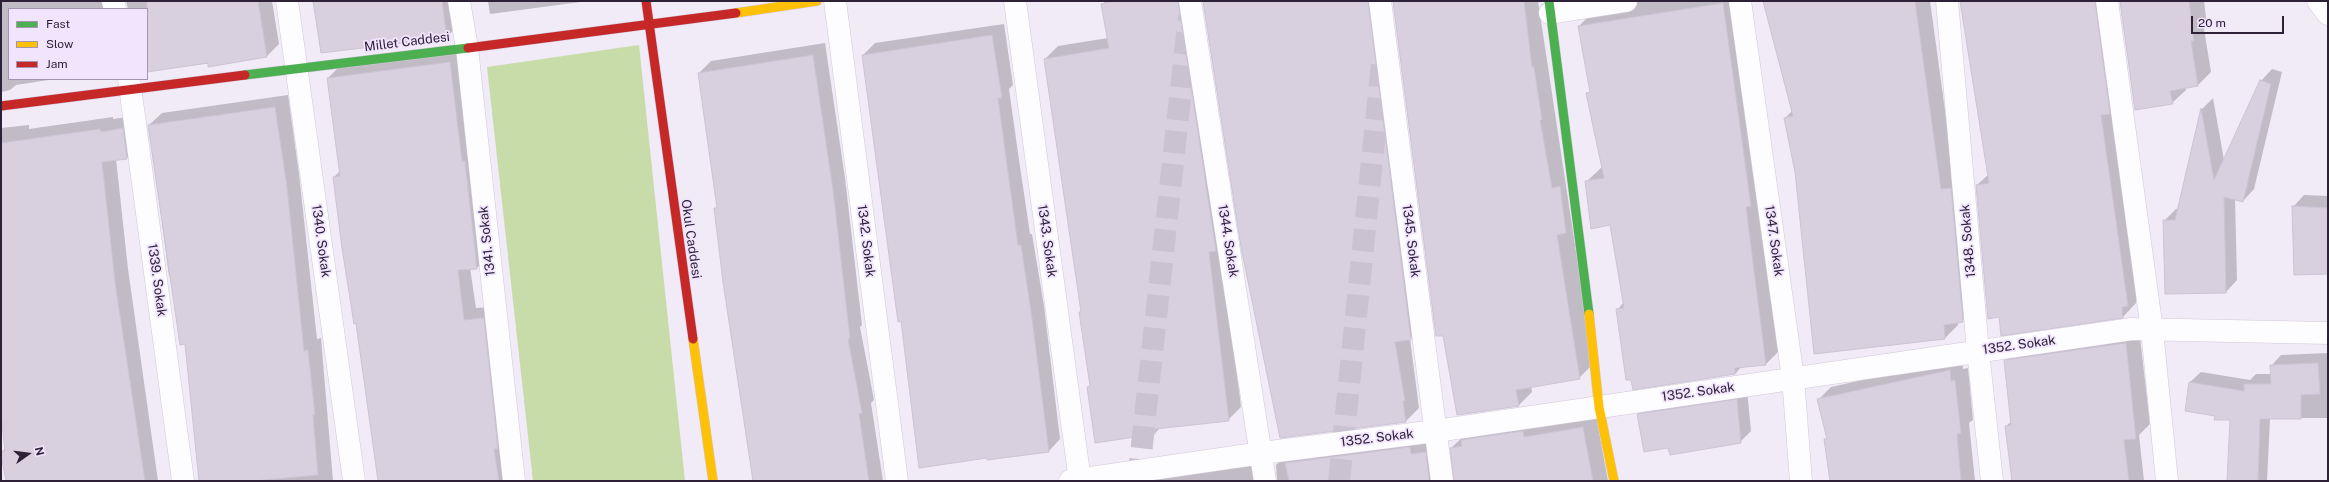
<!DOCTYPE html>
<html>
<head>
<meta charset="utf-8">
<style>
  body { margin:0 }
  #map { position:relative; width:2329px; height:482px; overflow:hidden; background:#f1eaf7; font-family:"Public Sans",sans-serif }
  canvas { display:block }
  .frame { position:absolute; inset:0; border:2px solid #2d2138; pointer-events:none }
  .legend { position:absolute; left:8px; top:8px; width:140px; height:72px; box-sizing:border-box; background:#f1e4fd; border:1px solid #a396ae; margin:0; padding:5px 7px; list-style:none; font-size:12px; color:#2d2138 }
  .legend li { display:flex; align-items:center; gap:8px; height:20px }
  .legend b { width:20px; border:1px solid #a396ae }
  .north { position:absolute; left:8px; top:434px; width:40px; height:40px; -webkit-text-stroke:3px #f1e4fd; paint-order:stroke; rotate:76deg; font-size:11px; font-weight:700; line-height:16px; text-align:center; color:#2d2138 }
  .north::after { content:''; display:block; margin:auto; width:14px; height:18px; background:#2d2138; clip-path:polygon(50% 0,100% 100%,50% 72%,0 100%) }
  .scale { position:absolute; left:2191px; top:16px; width:93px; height:18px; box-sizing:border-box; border:2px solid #2d2138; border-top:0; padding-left:5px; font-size:12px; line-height:14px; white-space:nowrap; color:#2d2138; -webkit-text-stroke:3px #f1e4fd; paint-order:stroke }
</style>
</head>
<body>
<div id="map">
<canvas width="2329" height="482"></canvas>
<div class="frame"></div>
<ul class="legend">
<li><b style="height:5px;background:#4caf50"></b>Fast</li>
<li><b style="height:5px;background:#ffc107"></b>Slow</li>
<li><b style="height:5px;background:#c62828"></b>Jam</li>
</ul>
<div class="north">N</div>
<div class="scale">20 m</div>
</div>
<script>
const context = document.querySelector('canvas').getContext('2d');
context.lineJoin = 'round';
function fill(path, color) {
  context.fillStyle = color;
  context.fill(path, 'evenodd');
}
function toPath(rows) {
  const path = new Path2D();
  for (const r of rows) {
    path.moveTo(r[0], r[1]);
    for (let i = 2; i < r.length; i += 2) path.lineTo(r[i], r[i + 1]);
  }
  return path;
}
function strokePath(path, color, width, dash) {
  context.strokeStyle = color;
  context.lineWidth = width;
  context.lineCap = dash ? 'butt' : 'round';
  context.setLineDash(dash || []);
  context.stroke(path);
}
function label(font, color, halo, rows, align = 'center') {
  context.font = font + ' "Public Sans",sans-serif';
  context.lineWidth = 3.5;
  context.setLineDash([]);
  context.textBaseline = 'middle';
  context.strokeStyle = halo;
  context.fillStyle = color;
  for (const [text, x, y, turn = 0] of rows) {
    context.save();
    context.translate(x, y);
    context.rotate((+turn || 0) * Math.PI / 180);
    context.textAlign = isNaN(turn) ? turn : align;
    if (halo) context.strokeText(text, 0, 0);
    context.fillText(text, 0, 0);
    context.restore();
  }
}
fill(toPath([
  [639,45,685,481,533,481,487,67]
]), '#c8dca9');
fill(toPath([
  [1,1,116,1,114,9,9,9,9,79,55,79,16,85,10,90,1,92],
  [126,1,272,1,279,44,267,56,147,71,147,9,128,9],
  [314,1,454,1,458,25,447,37],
  [488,1,588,1,490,14],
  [1106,1,1192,1,1241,407,1228,420,1160,428,1155,433,1088,387,1091,384,1081,312,1082,311,1045,59,1058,46,1108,38,1102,5],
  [1204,1,1382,1,1424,325,1410,339,1419,408,1406,421],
  [1394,1,1538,1,1593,364,1579,378,1531,386,1532,392,1519,405],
  [1634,1,1740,1,1780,350,1766,364,1742,366,1735,374,1617,310,1624,302,1611,224,1586,182,1602,167,1588,94,1591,90,1579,26,1593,12],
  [1767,1,1930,1,1954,176,1976,308,1962,321,1958,322,1958,325,1945,338,1815,353,1796,172,1785,118,1792,111],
  [1961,1,2111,1,2141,291,2136,297,2136,303,2123,317,1999,316,1977,185,1989,174],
  [2121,1,2204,1,2207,26,2204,29,2211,72,2198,85,2185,87,2186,90,2172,103],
  [1004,24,1013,85,1009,89,1018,153,1030,234,1032,234,1044,306,1060,439,1049,451,902,320,863,55,875,43],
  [825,43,845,178,862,325,860,327,874,400,871,403,883,481,754,481,715,209,717,207,699,73,711,61],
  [461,51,488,256,477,268,470,268,476,308,495,307,512,481,379,481,334,177,340,171,328,78,339,67],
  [2272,69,2282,72,2254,189,2243,201,2235,199,2237,280,2226,292,2164,221,2176,209,2179,209,2202,109,2213,98,2224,160,2261,81],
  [288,95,299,174,317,339,321,338,333,481,202,481,186,343,172,276,169,276,149,125,162,113],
  [135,116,139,145,127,158,116,159,128,269,158,481,7,481,2,452,5,448,1,404,1,128,29,125,29,129,113,117,113,119],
  [2304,195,2328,196,2328,273,2293,207],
  [2139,329,2150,424,2139,435,2144,481,2012,481,2006,426,2012,421,2005,361,2018,347],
  [2328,353,2328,418,2270,418,2267,481,2228,481,2231,419,2216,415,2190,382,2201,372,2250,380,2256,374,2271,374,2271,366,2281,355],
  [1962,358,1963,369,1968,368,1973,420,1969,423,1975,481,1831,481,1825,440,1827,437,1818,400,1831,387],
  [1747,390,1751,431,1740,442,1669,446,1638,414,1649,404],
  [1596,415,1608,481,1115,481,1264,456,1274,479,1277,480,1276,465,1290,452,1439,439,1450,479,1454,480,1451,448,1465,435]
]), '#0003');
const building = toPath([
  [147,1,258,1,267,57,208,67,208,63,147,72,147,1],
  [313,1,442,1,447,38,321,53,313,1],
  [1116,1,1178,1,1216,251,1209,252,1229,421,1155,429,1155,434,1095,443,1087,387,1090,386,1079,312,1081,312,1044,59,1109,48,1101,4,1116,1],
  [1203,1,1368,1,1411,340,1395,342,1405,401,1403,401,1406,422,1280,438,1241,247,1203,1],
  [1393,1,1524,1,1532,67,1534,67,1542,120,1540,120,1552,188,1560,186,1566,233,1557,235,1580,379,1516,390,1519,406,1457,415,1443,336,1436,336,1393,1],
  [1763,1,1915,1,1941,189,1951,188,1963,322,1944,325,1945,339,1814,354,1795,172,1784,118,1793,116,1763,1],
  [1960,1,2095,1,2110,114,2101,115,2128,306,2122,307,2123,318,2001,336,1999,317,1988,319,1976,185,1989,183,1960,1],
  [2120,1,2189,1,2194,41,2191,41,2198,86,2170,91,2173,104,2135,110,2120,1],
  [1723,3,1751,206,1746,207,1766,365,1735,368,1735,374,1633,390,1631,380,1626,380,1616,309,1624,308,1610,225,1591,229,1585,181,1604,178,1586,93,1590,92,1578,26,1723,3],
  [992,35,1002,98,998,98,1007,165,1018,245,1021,245,1032,318,1049,452,987,460,987,458,919,468,901,321,898,322,862,55,992,35],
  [813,55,833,190,850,338,848,339,862,413,859,414,869,481,753,481,723,282,714,208,717,208,698,73,813,55],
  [450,62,462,161,465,161,477,269,458,270,464,320,484,318,498,449,494,449,499,481,378,481,356,323,354,324,342,248,333,177,340,176,327,78,450,62],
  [2260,80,2271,84,2243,202,2224,197,2226,293,2165,294,2163,220,2175,220,2201,108,2214,180,2260,80],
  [275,107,287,187,304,351,308,350,315,415,313,415,318,475,254,481,199,481,185,344,180,345,148,125,275,107],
  [123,128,127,159,102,162,115,282,145,481,6,481,1,455,1,452,5,451,1,414,1,143,100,129,101,132,123,128],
  [2292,206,2328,208,2328,274,2294,275,2292,206],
  [2126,343,2136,439,2124,440,2129,481,2012,481,2005,426,2011,425,2004,360,2126,343],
  [2318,363,2320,394,2301,395,2301,419,2260,419,2258,481,2227,481,2230,420,2214,420,2215,416,2185,411,2189,382,2244,391,2244,384,2271,384,2270,365,2318,363],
  [1950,370,1951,381,1955,380,1961,433,1957,434,1961,481,1830,481,1824,439,1827,439,1817,399,1950,370],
  [1737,399,1741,443,1670,455,1668,448,1644,452,1637,414,1737,399],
  [1583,427,1593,481,1454,481,1450,448,1462,446,1461,440,1523,431,1524,437,1583,427],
  [1410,447,1411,454,1426,452,1429,481,1289,481,1285,463,1410,447]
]);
fill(building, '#d8d0df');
strokePath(building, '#ccc3d4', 1);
strokePath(toPath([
  [1138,481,1189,16],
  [1339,481,1383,54]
]), '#cac2d1', 22, [22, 11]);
const street = toPath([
  [113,1,115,9],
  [287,1,354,481],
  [459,1,467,48,514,481],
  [835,1,897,481],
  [1015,1,1080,481],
  [1190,1,1265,481],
  [1380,1,1442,481],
  [1740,1,1793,378,1801,481],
  [1947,1,1978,351,1992,481],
  [2107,1,2152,330,2167,481],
  [2318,1,2328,14],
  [1550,13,1626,1],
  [129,79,183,481],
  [1070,481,1262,453,1436,431,2132,329,2328,333]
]);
const fast = toPath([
  [1549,1,1589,314],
  [245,75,468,48]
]);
const slow = toPath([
  [736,13,817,1],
  [1589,314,1599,407,1614,481],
  [693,339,713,481]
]);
const jam = toPath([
  [646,1,693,339],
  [468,48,736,13],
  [1,106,245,75]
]);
strokePath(street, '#d1c8d9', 23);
strokePath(fast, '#d1c8d9', 10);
strokePath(slow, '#d1c8d9', 10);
strokePath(jam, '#d1c8d9', 10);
strokePath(street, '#fdfcfe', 22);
strokePath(fast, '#4caf50', 9);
strokePath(slow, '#ffc107', 9);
strokePath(jam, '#c62828', 9);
label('13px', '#2d2138', '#f1e4fd', [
  ["Millet Caddesi",407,42,-7],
  ["Okul Caddesi",691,239,82],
  ["1340. Sokak",321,241,82],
  ["1341. Sokak",487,241,-96],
  ["1342. Sokak",866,241,83],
  ["1343. Sokak",1047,241,82],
  ["1344. Sokak",1228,241,81],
  ["1345. Sokak",1411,241,83],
  ["1347. Sokak",1774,241,82],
  ["1348. Sokak",1968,241,-95],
  ["1339. Sokak",157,280,82],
  ["1352. Sokak",2019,345,-8],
  ["1352. Sokak",1698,392,-8],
  ["1352. Sokak",1377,438,-7]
]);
</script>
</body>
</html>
